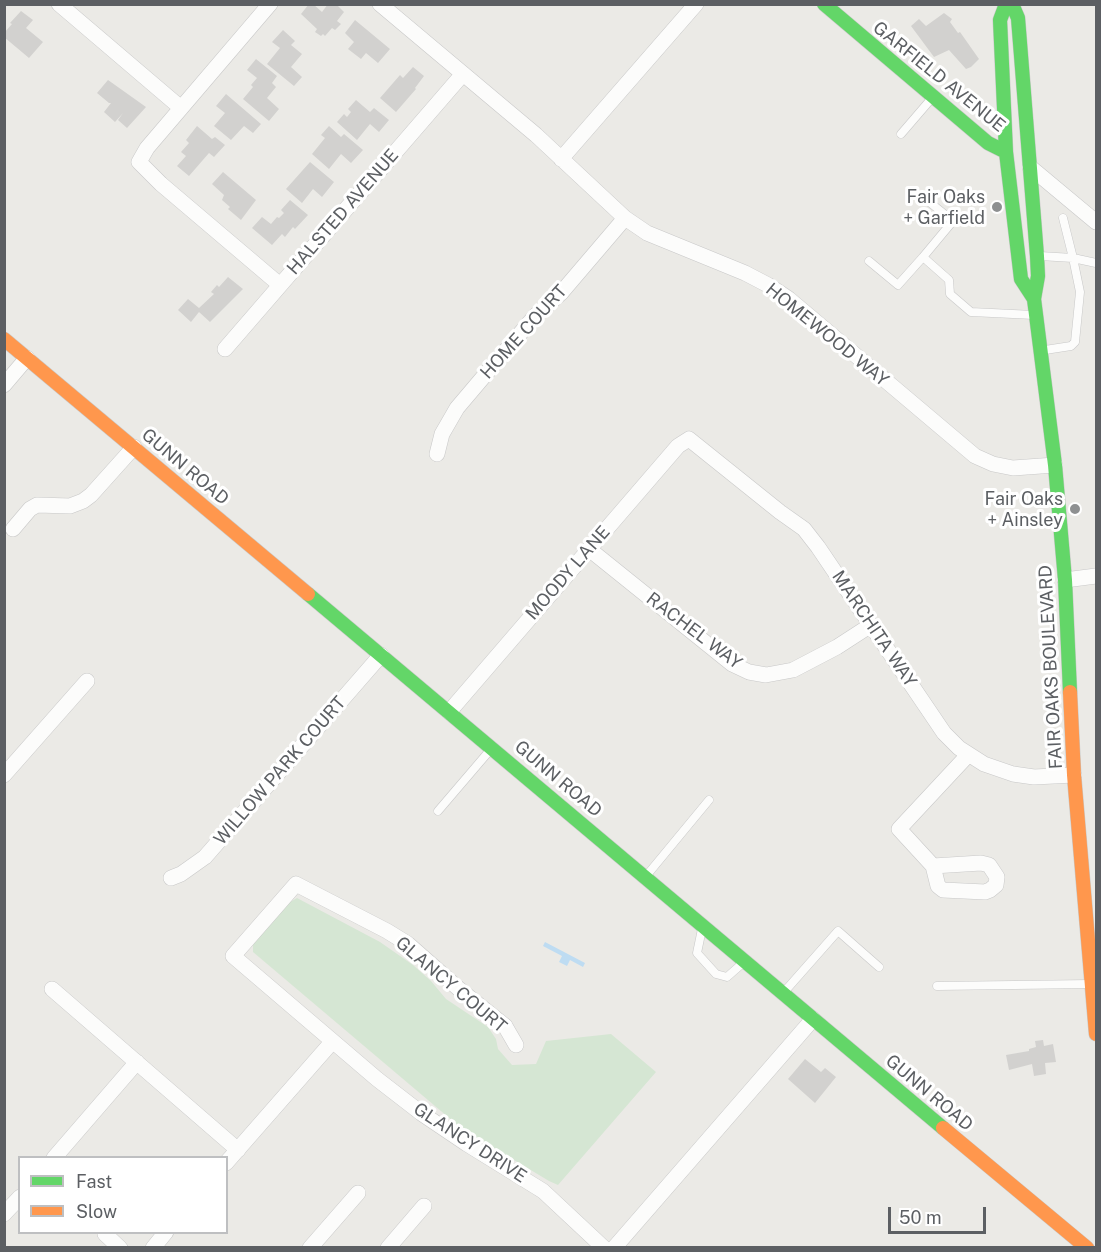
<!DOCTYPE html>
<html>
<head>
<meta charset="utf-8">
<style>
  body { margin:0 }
  #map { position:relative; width:1101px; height:1252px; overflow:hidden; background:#ebeae6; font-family:"Public Sans",sans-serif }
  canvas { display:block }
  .frame { position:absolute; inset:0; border:6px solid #5c5f63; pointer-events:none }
  .legend { position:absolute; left:18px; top:1156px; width:210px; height:78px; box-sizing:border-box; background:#fff; border:2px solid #bebfc1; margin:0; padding:8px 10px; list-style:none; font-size:18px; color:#5c5f63 }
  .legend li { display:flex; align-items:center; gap:12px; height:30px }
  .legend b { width:30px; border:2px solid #bebfc1 }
  .scale { position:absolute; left:888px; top:1207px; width:98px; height:27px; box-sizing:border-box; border:3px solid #5c5f63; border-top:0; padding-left:8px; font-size:18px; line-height:21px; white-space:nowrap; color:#5c5f63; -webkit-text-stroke:4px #fff; paint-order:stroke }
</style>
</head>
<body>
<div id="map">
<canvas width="1101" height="1252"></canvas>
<div class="frame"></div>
<ul class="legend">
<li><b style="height:8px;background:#63d668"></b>Fast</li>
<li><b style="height:8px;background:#ff974d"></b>Slow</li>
</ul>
<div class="scale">50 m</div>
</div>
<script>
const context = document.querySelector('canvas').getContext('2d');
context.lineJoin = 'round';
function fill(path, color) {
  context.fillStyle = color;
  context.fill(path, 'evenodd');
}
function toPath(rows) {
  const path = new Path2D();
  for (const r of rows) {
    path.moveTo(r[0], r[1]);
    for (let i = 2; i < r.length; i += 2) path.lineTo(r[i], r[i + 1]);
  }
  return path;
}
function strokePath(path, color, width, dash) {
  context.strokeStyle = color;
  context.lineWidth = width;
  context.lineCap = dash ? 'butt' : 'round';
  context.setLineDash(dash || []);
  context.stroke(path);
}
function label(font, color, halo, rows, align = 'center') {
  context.font = font + ' "Public Sans",sans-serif';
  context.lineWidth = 6;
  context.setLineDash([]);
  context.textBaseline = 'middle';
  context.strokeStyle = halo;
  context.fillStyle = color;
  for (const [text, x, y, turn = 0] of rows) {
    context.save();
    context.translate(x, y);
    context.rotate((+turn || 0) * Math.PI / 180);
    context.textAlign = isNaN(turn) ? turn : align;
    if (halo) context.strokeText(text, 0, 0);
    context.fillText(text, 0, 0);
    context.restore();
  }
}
fill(toPath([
  [297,898,380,942,413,965,431,981,446,999,488,1027,496,1039,498,1049,512,1065,536,1064,546,1041,611,1034,656,1072,558,1185,549,1181,461,1128,253,952,253,945,259,932,283,906]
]), '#d5e6d3');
fill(toPath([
  [545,942,585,963,583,967,570,960,567,966,559,962,562,956,543,946]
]), '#bedcf2');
fill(toPath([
  [309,4,313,4,322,12,328,4,336,4,344,12,337,21,341,24,335,30,332,28,325,36,323,34,321,36,315,32,317,29,301,14],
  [21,11,33,20,26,28,43,42,29,58,4,37,4,33,12,24,10,23],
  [944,13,952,19,950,22,958,33,960,32,979,59,971,67,966,69,949,50,934,57,911,26,919,19,926,26],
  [355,20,390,49,378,63,366,53,361,59,348,49,354,42,345,33],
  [283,30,295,41,291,45,302,54,291,67,302,77,294,86,267,64,280,48,272,42],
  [256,59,277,76,272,83,276,87,267,98,279,109,269,121,243,99,253,87,251,85,257,78,247,70],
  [413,67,424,76,415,88,416,89,396,112,380,98,400,75,403,78],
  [108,80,146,107,127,128,118,120,123,113,115,122,104,112,111,103,109,103,97,93],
  [226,94,261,124,253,133,244,126,231,140,214,126,225,113,216,106],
  [356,100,370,112,374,108,389,120,379,132,370,124,357,140,337,122,344,114,347,117,351,112,348,109],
  [197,126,212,139,215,137,225,145,214,157,209,153,189,176,177,166,186,156,181,152,189,143,186,140],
  [329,126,341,137,344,134,363,150,351,163,341,154,329,169,312,154,325,138,321,135],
  [310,162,334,182,322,197,313,189,302,203,286,189],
  [223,172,256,200,241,220,228,209,230,207,222,200,224,195,212,184],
  [290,200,308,215,295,229,293,227,285,237,282,234,272,245,252,228,262,217,271,224,277,217,279,218,284,213,281,210],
  [228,277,243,289,210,322,199,312,191,322,178,310,188,299,199,308,214,294,211,292,217,285,219,287],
  [1043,1040,1044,1046,1053,1044,1056,1062,1045,1063,1046,1074,1034,1076,1032,1064,1009,1070,1006,1055,1029,1051,1029,1049,1036,1047,1035,1041],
  [805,1059,821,1072,825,1068,836,1077,815,1103,788,1079]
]), '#d2d1cf');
const lane = toPath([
  [901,134,932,98],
  [1063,218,1073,258,1096,263],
  [1040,256,1073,258,1080,292,1075,342,1071,346,1045,350],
  [923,257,949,280,950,294,971,312,1034,315],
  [869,261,898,285,923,257,953,221,923,197],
  [438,811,491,749],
  [647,875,709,800],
  [702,929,697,953,716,974,727,977,744,962],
  [937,986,1090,984],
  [785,991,838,931,879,967]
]);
const street = toPath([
  [59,4,181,108],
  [270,4,147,148,139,162,161,184,280,285],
  [380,4,536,135,625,218,647,233,745,273,768,285,789,299,975,456,993,464,1013,468,1055,465],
  [561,159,696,4],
  [1030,167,1096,222],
  [225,349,462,75],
  [4,385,27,358],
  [437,454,442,434,457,408,535,316,561,293,625,218],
  [13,529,30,509,37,505,70,506,83,501,91,495,134,447],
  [589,549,732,664,749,672,766,675,793,670,837,647,871,625],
  [1065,580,1096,576],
  [449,712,678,446,689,439,780,512,804,529,818,547,944,733,959,748,984,764,1013,774,1034,777,1074,775],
  [4,775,87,681],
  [981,863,989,865,997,877,996,885,990,890,985,892,943,890,938,886,933,866,981,863],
  [933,866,899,829,968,755],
  [171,878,181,874,205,857,381,655],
  [52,989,238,1150],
  [516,1045,505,1026,459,989,408,944,387,931,296,884,233,956,377,1079,421,1113,467,1144,543,1191,604,1248],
  [54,1158,137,1062],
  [226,1163,332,1042],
  [4,1214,20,1197],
  [105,1234,120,1248],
  [153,1248,166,1232],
  [310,1248,358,1193],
  [388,1248,424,1206],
  [614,1248,813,1019]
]);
const fast = toPath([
  [824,4,988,143,1006,152],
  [1006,4,1000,20,1006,152,1021,279,1034,299],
  [1012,4,1018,18,1037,256,1038,276,1034,299,1055,465,1065,580,1070,692],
  [308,594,943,1128]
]);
const slow = toPath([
  [4,339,308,594],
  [1070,692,1074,775,1096,1034],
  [943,1128,1087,1248]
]);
strokePath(lane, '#c8c8c8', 9);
strokePath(street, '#c8c8c8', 16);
strokePath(fast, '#c8c8c7', 15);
strokePath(slow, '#c8c8c7', 15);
strokePath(lane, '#fcfcfb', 8);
strokePath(street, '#fcfcfb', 15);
strokePath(fast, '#63d668', 14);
strokePath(slow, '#ff974d', 14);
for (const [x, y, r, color] of [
  [997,207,6,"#8e9091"],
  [1075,509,6,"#8e9091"]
]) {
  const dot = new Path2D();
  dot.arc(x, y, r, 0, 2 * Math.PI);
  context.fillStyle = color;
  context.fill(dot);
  strokePath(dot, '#fff', 2);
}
label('18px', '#5c5f63', '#fff', [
  ["GARFIELD AVENUE",939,77,39],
  ["HALSTED AVENUE",343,212,-49],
  ["HOME COURT",524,332,-48],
  ["HOMEWOOD WAY",827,335,39],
  ["GUNN ROAD",185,467,40],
  ["MOODY LANE",568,573,-49],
  ["MARCHITA WAY",874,629,56],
  ["RACHEL WAY",694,631,37],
  ["FAIR OAKS BOULEVARD",1051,667,-93],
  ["WILLOW PARK COURT",280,771,-49],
  ["GUNN ROAD",558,779,40],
  ["GLANCY COURT",451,985,40],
  ["GUNN ROAD",929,1093,40],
  ["GLANCY DRIVE",470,1143,33]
]);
label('18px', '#5c5f63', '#fff', [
  ["Fair Oaks",985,197],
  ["+ Garfield",985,218],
  ["Fair Oaks",1063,499],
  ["+ Ainsley",1063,520]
], 'right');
</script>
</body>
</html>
